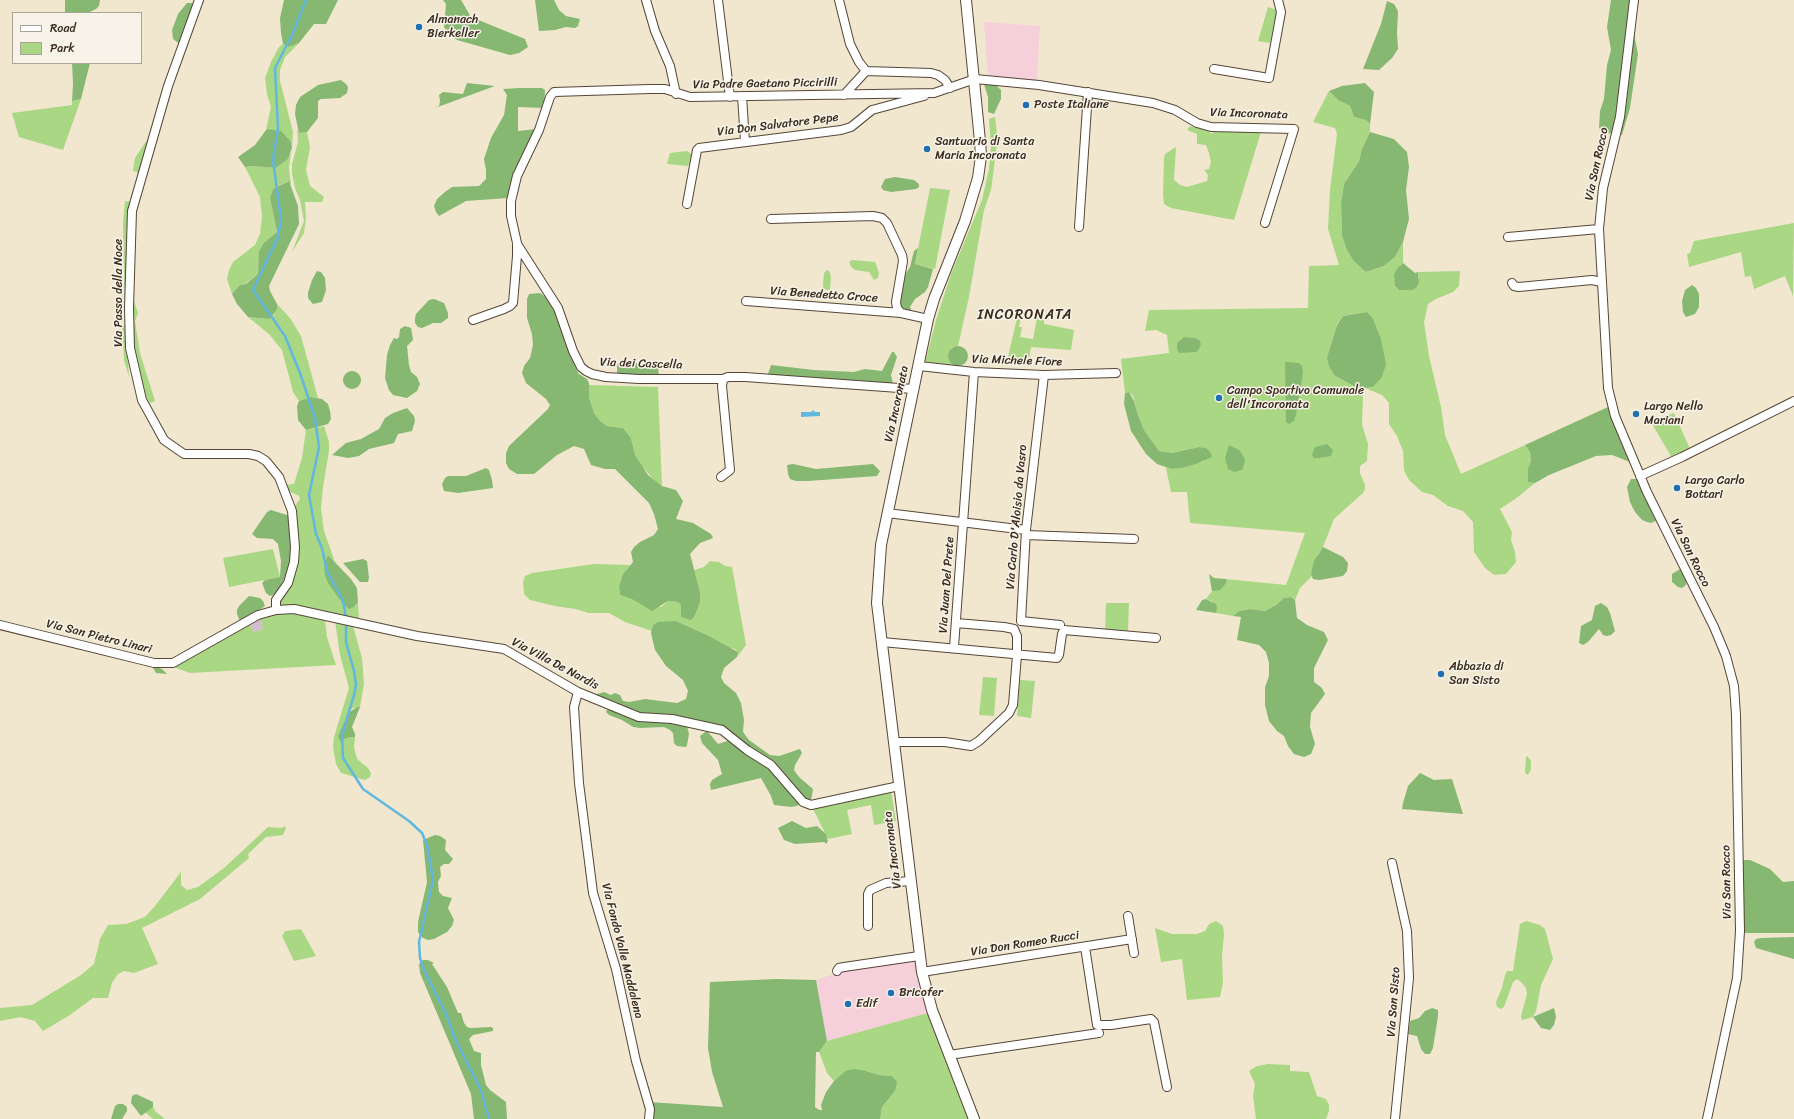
<!DOCTYPE html>
<html>
<head>
<meta charset="utf-8">
<style>
  body { margin:0 }
  #map { position:relative; width:1794px; height:1119px; overflow:hidden; background:#f0e7ce; font-family:Sriracha,sans-serif }
  canvas { display:block }
  .legend { position:absolute; left:12px; top:12px; width:130px; height:52px; box-sizing:border-box; background:#f7f3e8; border:1px solid #aca397; margin:0; padding:5px 7px; list-style:none; font-size:12px; color:#3b2a1e }
  .legend li { display:flex; align-items:center; gap:8px; height:20px }
  .legend b { width:20px; border:1px solid #aca397 }
</style>
</head>
<body>
<div id="map">
<canvas width="1794" height="1119"></canvas>
<ul class="legend">
<li><b style="height:5px;background:#fff"></b>Road</li>
<li><b style="height:11px;background:#a9d784"></b>Park</li>
</ul>
</div>
<script>
const context = document.querySelector('canvas').getContext('2d');
context.lineJoin = 'round';
function fill(path, color) {
  context.fillStyle = color;
  context.fill(path, 'evenodd');
}
function toPath(rows) {
  const path = new Path2D();
  for (const r of rows) {
    if (r.length === 3) {
      path.moveTo(r[0] + r[2], r[1]);
      path.arc(r[0], r[1], r[2], 0, 2 * Math.PI);
      continue;
    }
    path.moveTo(r[0], r[1]);
    for (let i = 2; i < r.length; i += 2) path.lineTo(r[i], r[i + 1]);
  }
  return path;
}
function strokePath(path, color, width, dash) {
  context.strokeStyle = color;
  context.lineWidth = width;
  context.lineCap = dash ? 'butt' : 'round';
  context.setLineDash(dash || []);
  context.stroke(path);
}
function label(font, color, halo, rows, align = 'center') {
  context.font = font + ' Sriracha,sans-serif';
  context.lineWidth = 3;
  context.setLineDash([]);
  context.textBaseline = 'middle';
  context.strokeStyle = halo;
  context.fillStyle = color;
  for (const [text, x, y, turn = 0] of rows) {
    context.save();
    context.translate(x, y);
    context.rotate((+turn || 0) * Math.PI / 180);
    context.textAlign = isNaN(turn) ? turn : align;
    if (halo) context.strokeText(text, 0, 0);
    context.fillText(text, 0, 0);
    context.restore();
  }
}
fill(toPath([
  [984,22,1040,26,1037,81,988,77],
  [915,961,931,1015,924,1014,827,1041,816,980,840,972]
]), '#f5cfda');
fill(toPath([
  [260,617,263,629,254,632,249,623]
]), '#d1bdcb');
fill(toPath([
  [1268,7,1277,10,1270,43,1258,41],
  [299,43,285,57,280,70,280,81,293,132,292,148,291,142,268,129,266,130,271,107,267,94,265,78,271,62,279,47,283,44,289,47],
  [1329,91,1338,100,1350,106,1354,117,1366,120,1370,124,1370,132,1362,149,1359,161,1344,184,1341,203,1342,235,1366,272,1384,266,1395,257,1403,242,1403,263,1400,266,1395,286,1399,290,1413,290,1419,278,1418,272,1460,271,1459,286,1453,292,1436,299,1428,304,1424,322,1429,356,1441,407,1445,435,1461,474,1525,445,1530,452,1531,461,1528,468,1528,482,1535,483,1518,497,1500,509,1512,532,1511,540,1515,552,1516,562,1506,574,1494,575,1485,568,1474,552,1473,522,1463,511,1448,506,1433,495,1422,492,1409,480,1404,470,1403,451,1397,436,1389,424,1389,403,1382,395,1365,388,1373,387,1378,331,1367,312,1343,316,1337,324,1327,357,1334,375,1361,388,1363,397,1362,425,1368,444,1367,461,1360,466,1360,473,1365,485,1365,489,1363,493,1334,519,1323,547,1318,554,1311,574,1312,576,1300,588,1295,600,1291,597,1284,598,1276,605,1265,611,1250,609,1239,611,1233,616,1216,613,1212,601,1206,599,1212,591,1227,583,1226,579,1286,585,1305,533,1190,523,1187,492,1171,492,1166,468,1171,469,1182,468,1204,461,1206,448,1199,447,1172,453,1159,451,1144,430,1138,415,1133,396,1129,392,1125,393,1121,359,1169,353,1167,335,1156,330,1145,331,1149,310,1308,308,1309,266,1339,265,1328,229,1330,190,1337,134,1335,128,1313,122],
  [81,99,63,150,19,137,12,113,72,105,72,101],
  [995,117,997,134,996,152,991,190,984,210,969,297,958,346,951,348,956,365,960,366,925,363,936,320,951,274,982,200,989,169,991,147,989,119],
  [1190,126,1206,130,1212,134,1213,132,1261,132,1234,220,1171,208,1164,204,1163,194,1164,159,1165,154,1176,147,1174,180,1180,185,1187,187,1207,181,1208,175,1204,170,1209,169,1211,162,1209,153,1206,145,1197,144,1197,134,1187,130],
  [297,128,299,133,307,132,310,147,306,170,310,186,324,197,322,202,305,202,306,218,304,233,292,252,304,221,300,200,295,188,292,173,292,164,298,142],
  [149,137,140,173,133,171,135,158],
  [687,151,691,154,691,159,688,166,667,164,670,153],
  [291,152,289,168,291,185,288,181,273,189,270,198,277,232,267,241,259,260,258,274,245,284,240,285,232,294,227,279,229,270,233,262,255,245,260,234,262,217,260,197,245,167,252,166,276,168,288,159],
  [930,188,950,190,935,269,915,264],
  [125,201,132,202,126,337,129,377,124,360,122,325,125,325,123,223],
  [1794,223,1793,296,1785,276,1754,289,1751,276,1745,277,1741,252,1689,267,1687,254,1690,253,1694,241],
  [852,260,875,262,879,273,878,278,874,280,869,272,855,270,851,267,849,262],
  [827,270,830,272,831,278,830,289,828,290,823,289,823,286,824,273],
  [133,298,138,313,135,321,140,353,155,401,150,403,143,391,134,359],
  [277,304,290,318,301,336,318,398,311,397,299,401,293,392,282,350,269,334,248,317,269,319,274,315],
  [1018,314,1021,315,1019,327,1022,327,1020,337,1033,339,1037,318,1044,319,1044,324,1074,330,1071,350,1031,347,1028,365,1006,365],
  [589,385,658,387,662,486,655,481,640,464,635,455,631,438,623,428,607,426,600,421,594,413,589,397],
  [1674,413,1690,449,1672,458,1651,422],
  [324,426,329,442,329,451,323,487,321,509,324,531,335,562,328,555,339,598,343,604,354,607,358,602,359,619,311,608,282,605,279,603,279,601,292,578,292,510,300,499,299,496,289,491,286,485,294,484,302,458,306,430],
  [273,549,280,577,229,587,223,558],
  [710,561,719,562,725,566,732,567,746,645,737,657,738,652,735,649,724,646,707,635,676,621,653,625,652,631,625,622,609,613,589,613,575,609,555,606,530,600,524,594,523,582,525,576,532,573,594,564,630,565,623,574,619,586,620,595,661,607,668,601,678,602,681,605,681,617,700,592,694,570,704,567],
  [1106,603,1129,603,1128,631,1105,631],
  [285,612,310,615,325,619,327,637,336,665,190,673,171,666,188,660,249,623,254,632,263,629,260,617],
  [335,621,353,626,362,658,364,684,360,707,353,708,348,713,338,736,343,740,350,737,355,737,354,747,357,759,368,768,371,773,370,777,365,780,341,773,336,764,333,747,334,737,349,688,340,655],
  [983,677,997,678,994,716,979,715],
  [1020,680,1035,681,1031,718,1017,716],
  [1526,756,1528,757,1531,761,1531,769,1528,775,1525,773],
  [891,790,896,821,874,825,871,805,847,810,852,834,828,839,812,807],
  [284,826,286,828,283,835,266,837,248,854,249,858,200,899,142,928,158,964,134,973,124,971,118,974,112,983,108,998,93,998,70,1015,43,1031,35,1021,21,1017,0,1021,0,1008,32,1005,81,975,94,964,100,939,108,925,126,924,145,917,155,906,181,872,181,885,187,890,198,887,224,868,268,827,282,828],
  [1216,921,1223,926,1224,934,1222,956,1223,983,1220,997,1187,1000,1182,959,1161,962,1155,928,1172,934,1197,934,1205,931,1209,924],
  [1526,921,1540,925,1545,929,1553,959,1541,985,1536,1011,1533,1017,1522,1020,1521,1016,1527,994,1526,988,1521,982,1517,979,1513,982,1504,1007,1501,1009,1497,1007,1496,1002,1502,988,1505,975,1507,971,1513,971,1520,924],
  [301,929,316,956,294,961,282,936,285,931],
  [924,1014,931,1015,969,1119,880,1119,882,1107,895,1091,892,1076,879,1075,866,1071,845,1071,834,1081,827,1073,819,1052,827,1041],
  [1268,1064,1290,1065,1290,1071,1309,1072,1317,1096,1326,1099,1329,1105,1329,1111,1326,1119,1256,1119,1253,1096,1255,1084,1249,1071,1257,1066],
  [153,1107,156,1112,165,1119,153,1119,145,1112]
]), '#a9d784');
fill(toPath([
  [65,0,100,0,99,6,96,9,88,13,65,13],
  [284,0,338,0,326,24,314,24,299,43,289,47,283,44,281,33,280,18],
  [443,0,461,0,471,17,525,39,528,47,519,53,510,55,457,40,450,35,444,27,446,4],
  [535,0,554,0,559,10,566,16,580,19,578,26,575,28,566,27,555,30,539,31],
  [1611,0,1639,0,1635,14,1635,39,1638,54,1630,108,1622,135,1606,133,1599,128,1600,111,1604,99,1607,65,1611,50,1607,27],
  [1387,1,1394,4,1398,11,1397,33,1398,49,1392,58,1379,70,1363,69,1381,24],
  [187,3,194,3,181,45,173,39,172,30,178,14],
  [72,63,90,63,81,99,72,101,73,84],
  [341,80,347,85,348,88,347,93,340,98,321,99,318,101,318,118,307,132,299,133,295,114,296,105,300,97,318,85],
  [985,82,995,84,1001,90,1001,99,994,114,988,112,988,97,984,84],
  [467,83,495,86,435,108,439,106,440,101,439,95,443,92,463,94],
  [1365,83,1374,92,1370,124,1366,120,1354,117,1350,106,1338,100,1329,91,1342,86],
  [519,88,542,88,545,90,544,108,518,107,518,131,536,129,508,198,466,201,439,216,436,212,434,206,437,199,445,192,452,187,479,186,486,179,486,170,484,159,491,138,504,115,507,95,503,89],
  [268,129,281,131,291,142,292,148,288,159,276,168,252,166,245,167,238,157,255,145,266,130],
  [1370,132,1394,139,1407,152,1409,167,1406,190,1409,219,1403,242,1395,257,1384,266,1366,272,1354,261,1347,250,1342,235,1341,203,1344,184,1359,161,1362,149],
  [895,177,914,180,919,184,919,187,916,189,891,192,883,190,881,187,885,179],
  [289,181,298,206,299,224,269,286,270,291,277,304,277,309,273,315,269,319,248,317,237,304,232,294,240,285,246,284,258,274,259,251,264,243,277,232,270,198,273,189],
  [918,248,915,264,933,269,928,287,925,292,915,299,910,307,912,312,900,310,899,294,901,281,910,267,914,251],
  [1403,263,1415,273,1418,272,1419,282,1417,287,1413,290,1399,290,1395,286,1394,275,1396,270],
  [317,271,321,272,325,278,326,290,322,302,313,304,308,298,308,293,312,280],
  [1692,285,1696,288,1699,294,1699,307,1695,314,1686,317,1683,312,1682,301,1685,290],
  [540,293,547,298,555,310,577,371,579,374,587,379,589,383,589,397,594,413,600,421,607,426,623,428,631,438,635,455,648,475,662,486,676,490,683,501,676,519,693,523,711,534,713,538,700,543,690,554,700,592,700,602,694,617,691,620,681,617,681,605,678,602,668,601,652,611,632,599,620,595,619,586,623,574,633,562,631,552,634,547,640,542,654,535,658,529,654,514,649,503,615,469,605,469,591,465,584,449,574,446,557,455,534,474,517,474,509,469,506,463,506,453,509,446,548,409,550,405,546,399,526,383,522,373,524,366,530,358,533,345,532,334,527,318,527,299,529,294],
  [434,299,444,303,448,313,448,318,441,323,433,323,422,328,418,327,415,323,415,318,416,314,429,300],
  [1367,312,1373,319,1381,339,1386,364,1382,377,1373,387,1365,388,1356,387,1334,375,1329,366,1327,357,1337,325,1343,316],
  [405,326,411,328,412,333,413,340,407,346,409,365,411,372,417,377,420,384,417,391,407,398,393,395,389,390,385,378,387,355,390,345,394,338,397,339,399,337,400,329],
  [1184,337,1195,338,1199,340,1201,344,1199,349,1196,352,1179,353,1177,349,1177,343],
  [958,356,10],
  [892,352,894,352,897,357,891,375,893,384,770,377,768,374,771,365,814,370,854,372,865,369,882,371],
  [628,361,658,368,659,376,617,374,617,365,620,362],
  [1285,362,1299,363,1302,366,1303,373,1296,415,1294,421,1289,424,1286,422],
  [352,380,9],
  [1129,392,1134,401,1138,415,1144,430,1159,451,1172,453,1199,447,1206,448,1211,453,1212,457,1196,464,1182,468,1171,469,1157,464,1146,454,1131,431,1124,404,1125,393],
  [311,397,322,399,328,404,330,411,331,419,328,424,306,430,298,420,297,406,299,401],
  [1608,407,1630,462,1612,455,1596,456,1549,475,1535,483,1528,482,1528,468,1531,461,1530,452,1525,445],
  [407,408,414,416,415,421,412,431,398,434,394,443,369,449,359,456,348,458,332,455,346,443,361,439,379,429,385,418,393,413],
  [1327,444,1333,450,1331,456,1319,458,1314,458,1312,455,1315,447],
  [1229,445,1239,450,1244,457,1245,462,1242,470,1234,472,1228,469,1225,458],
  [793,464,816,469,873,464,880,471,877,476,808,481,796,481,790,479,788,474,787,465],
  [486,468,489,470,492,480,493,488,458,493,444,491,442,484,445,478,448,476,466,476],
  [1631,479,1637,479,1656,521,1651,523,1647,522,1642,520,1635,512,1630,502,1627,487],
  [271,510,290,516,291,532,291,558,286,575,278,590,273,595,270,596,266,593,262,583,265,580,280,577,281,561,278,544,273,539,257,538,252,534,267,512],
  [1323,547,1343,557,1348,563,1347,571,1343,576,1319,580,1313,579,1311,574,1314,561],
  [328,555,351,579,357,588,358,602,354,607,349,609,343,604,328,583,325,575,324,566],
  [363,559,367,561,369,578,368,582,360,582,343,563],
  [1680,569,1686,579,1686,585,1682,588,1678,587,1672,582,1672,574],
  [1209,574,1214,578,1226,579,1227,582,1220,590,1212,591],
  [249,596,260,598,263,601,265,606,240,622,237,614,237,610,239,606],
  [1291,597,1295,600,1297,618,1307,625,1324,632,1328,640,1314,668,1314,682,1322,688,1325,694,1311,713,1310,727,1315,744,1311,754,1304,757,1294,754,1288,746,1284,736,1277,731,1269,721,1265,705,1265,687,1269,676,1269,663,1266,652,1259,645,1237,640,1241,617,1233,616,1239,611,1250,609,1265,611,1276,605,1284,598],
  [1206,599,1216,604,1217,607,1216,613,1196,610,1202,600],
  [1601,603,1607,607,1610,613,1615,631,1611,635,1607,636,1603,635,1599,629,1588,642,1583,645,1579,643,1581,626,1592,620,1595,606],
  [676,621,707,635,738,652,737,657,724,668,721,677,724,683,736,693,741,703,744,720,743,732,749,740,770,755,779,756,800,749,802,753,795,765,794,770,799,777,813,789,811,801,807,802,724,729,640,716,594,695,604,692,611,695,615,693,620,695,623,701,629,702,645,699,677,703,686,699,688,691,683,680,666,666,655,650,651,633,653,625,658,622],
  [152,666,162,669,167,674,156,673],
  [357,707,360,707,352,727,355,734,355,737,350,737,340,741,338,736,348,713],
  [608,708,670,719,687,726,689,734,687,745,686,747,677,746,674,743,673,733,670,730,664,727,640,728,633,727,622,720,609,715,606,712],
  [705,732,708,732,718,744,730,740,761,761,802,801,797,806,791,807,774,805,771,796,761,778,711,790,710,784,712,780,722,774,718,760,702,743,700,736],
  [1420,773,1434,780,1452,779,1463,814,1402,809,1403,803,1408,786],
  [792,821,806,828,817,826,826,834,828,842,825,844,825,842,795,844,784,840,778,828],
  [435,835,440,836,446,840,445,850,453,859,449,864,444,864,440,867,441,876,438,882,439,892,443,896,452,898,448,908,454,920,452,926,447,932,434,939,428,940,423,938,418,932,418,922,427,882,423,840],
  [1741,860,1750,860,1770,869,1783,882,1794,881,1794,933,1742,933],
  [1794,937,1794,959,1756,948,1754,942,1756,939,1761,938],
  [423,960,428,960,434,963,432,964,447,987,458,1013,461,1013,464,1023,467,1027,470,1028,491,1027,493,1028,493,1031,473,1035,469,1039,474,1051,481,1053,481,1065,486,1085,490,1090,506,1102,507,1119,474,1119,471,1094,420,973,419,964],
  [776,979,816,980,827,1041,819,1052,816,1052,815,1107,819,1110,822,1110,821,1105,826,1092,834,1081,845,1071,854,1069,866,1071,879,1075,892,1076,897,1082,895,1091,882,1107,880,1119,651,1119,649,1102,723,1107,712,1072,708,1048,710,982],
  [1432,1008,1438,1010,1438,1016,1433,1048,1430,1054,1425,1054,1421,1049,1417,1036,1408,1034,1410,1021,1419,1018,1425,1011],
  [1554,1008,1556,1017,1554,1025,1550,1030,1541,1028,1533,1017],
  [136,1094,153,1102,153,1107,141,1116,131,1103,132,1096],
  [118,1104,123,1104,127,1107,127,1111,122,1119,111,1119,115,1106]
]), '#86b872');
fill(toPath([
  [813,410,815,412,820,412,820,416,801,417,801,412,811,412]
]), '#62b7df');
strokePath(toPath([
  [306,0,292,35,275,68,278,128,273,160,281,220,278,237,253,290,285,336,300,373,315,418,319,447,309,495,316,534,322,548,327,571,343,601,346,618],
  [346,623,346,642,354,671,356,685,354,695,342,735,343,758,363,789,409,821,422,833,427,845,433,880,419,942,420,958,424,970,446,1014,456,1041,481,1090,489,1119]
]), '#62b7df', 2.5);
const minor = toPath([
  [199,0,168,86,132,211,129,308,130,348,142,400,164,440,184,454,249,454,258,456,266,461,279,477,292,511,295,547,294,562,288,583,276,600,276,610],
  [646,0,655,31,670,66,676,94],
  [718,0,730,97],
  [839,0,850,44,859,62,866,71,931,73,938,75,945,80,950,88],
  [1634,0,1620,117,1603,188,1599,229,1608,388,1615,416,1647,492,1714,627,1726,656,1734,686,1736,715,1740,931,1737,978,1707,1119],
  [1214,69,1269,78,1281,12,1278,0],
  [844,95,866,71],
  [742,96,745,142],
  [687,204,697,150,699,148,841,130,851,127,872,110,924,96],
  [771,219,873,216,882,218,887,223,902,255,903,261,896,302,897,308,901,313,928,319],
  [1079,227,1088,92],
  [1508,237,1599,229],
  [517,244,558,308,573,351,581,367,586,371,592,374,606,377,639,379,723,379],
  [1512,283,1514,286,1519,287,1592,280,1601,282],
  [746,301,901,313],
  [473,320,504,309,510,306,513,303,517,256,517,243,511,216,511,201,517,176,539,130,550,97,554,92,650,89,665,89,690,97,934,93,975,79,1039,85,1153,103,1175,110,1197,123,1211,127,1294,129,1265,223],
  [919,366,974,372,1044,375,1116,373],
  [1044,375,1026,530,1021,621,1060,625],
  [1640,476,1682,457,1794,401],
  [721,477,730,470,722,386,723,379,728,377,745,377,913,389],
  [887,513,1026,530],
  [1026,535,1134,539],
  [0,625,154,663,173,663,258,615,276,610,294,609,417,636,504,649,578,692,639,717,672,719,722,730,747,750,771,765,803,802,811,805,899,786],
  [882,642,1057,658,1059,655,1062,634,1064,630,1156,638],
  [954,647,974,372],
  [578,692,574,707,579,783,593,893,616,969,636,1061,650,1109,649,1119],
  [894,742,945,742,971,746,979,741,1009,713,1013,705,1017,655,1017,636,1014,629,1004,627,956,623],
  [1392,863,1407,931,1409,978,1395,1119],
  [1128,916,1134,953],
  [868,926,868,894,870,890,886,883,910,881],
  [1085,947,1097,1025,1111,1025,1151,1019,1154,1022,1167,1087],
  [837,971,839,968,844,967,919,956],
  [922,972,1132,939],
  [949,1055,1099,1033]
]);
const major = toPath([
  [966,0,980,141,981,156,978,178,965,221,934,299,928,319,881,545,877,603,922,972,932,1010,974,1119]
]);
strokePath(minor, '#564638', 10);
strokePath(major, '#564638', 12);
strokePath(minor, '#fff', 8);
strokePath(major, '#fff', 10);
for (const [x, y, r, color] of [
  [419,27,4,"#1f6fb2"],
  [1026,105,4,"#1f6fb2"],
  [927,149,4,"#1f6fb2"],
  [1219,398,4,"#1f6fb2"],
  [1636,414,4,"#1f6fb2"],
  [1677,488,4,"#1f6fb2"],
  [1441,674,4,"#1f6fb2"],
  [891,993,4,"#1f6fb2"],
  [848,1004,4,"#1f6fb2"]
]) {
  const dot = new Path2D();
  dot.arc(x, y, r, 0, 2 * Math.PI);
  context.fillStyle = color;
  context.fill(dot);
  strokePath(dot, '#f7f3e8', 1.5);
}
label('12px', '#3b2a1e', '#f7f3e8', [
  ["Almanach",427,20],
  ["Bierkeller",427,34],
  ["Poste Italiane",1034,105],
  ["Santuario di Santa",935,142],
  ["Maria Incoronata",935,156],
  ["Campo Sportivo Comunale",1227,391],
  ["dell'Incoronata",1227,405],
  ["Largo Nello",1644,407],
  ["Mariani",1644,421],
  ["Largo Carlo",1685,481],
  ["Bottari",1685,495],
  ["Abbazia di",1449,667],
  ["San Sisto",1449,681],
  ["Bricofer",899,993],
  ["Edif",856,1004]
], 'left');
label('12px', '#3b2a1e', '#f7f3e8', [
  ["Via Padre Gaetano Piccirilli",765,84,-1],
  ["Via Incoronata",1249,114,2],
  ["Via Don Salvatore Pepe",778,125,-7],
  ["Via San Rocco",1597,164,-78],
  ["Via Passo della Noce",119,293,-90],
  ["Via Benedetto Croce",824,295,4],
  ["Via Michele Fiore",1017,361,2],
  ["Via dei Cascella",641,364,2],
  ["Via Incoronata",897,404,-78],
  ["Via Carlo D'Aloisio da Vasro",1017,517,-85],
  ["Via San Rocco",1690,553,64],
  ["Via Juan Del Prete",947,585,-86],
  ["Via San Pietro Linari",99,637,14],
  ["Via Villa De Nardis",555,664,28],
  ["Via Incoronata",893,850,-97],
  ["Via San Rocco",1727,882,-91],
  ["Via Don Romeo Rucci",1025,944,-9],
  ["Via Fondo Valle Maddalena",622,951,76],
  ["Via San Sisto",1394,1002,-86]
]);
context.letterSpacing = '1px';
label('14px', '#3b2a1e', '#f7f3e8', [
  ["INCORONATA",1025,315]
]);
context.letterSpacing = '0px';
</script>
</body>
</html>
